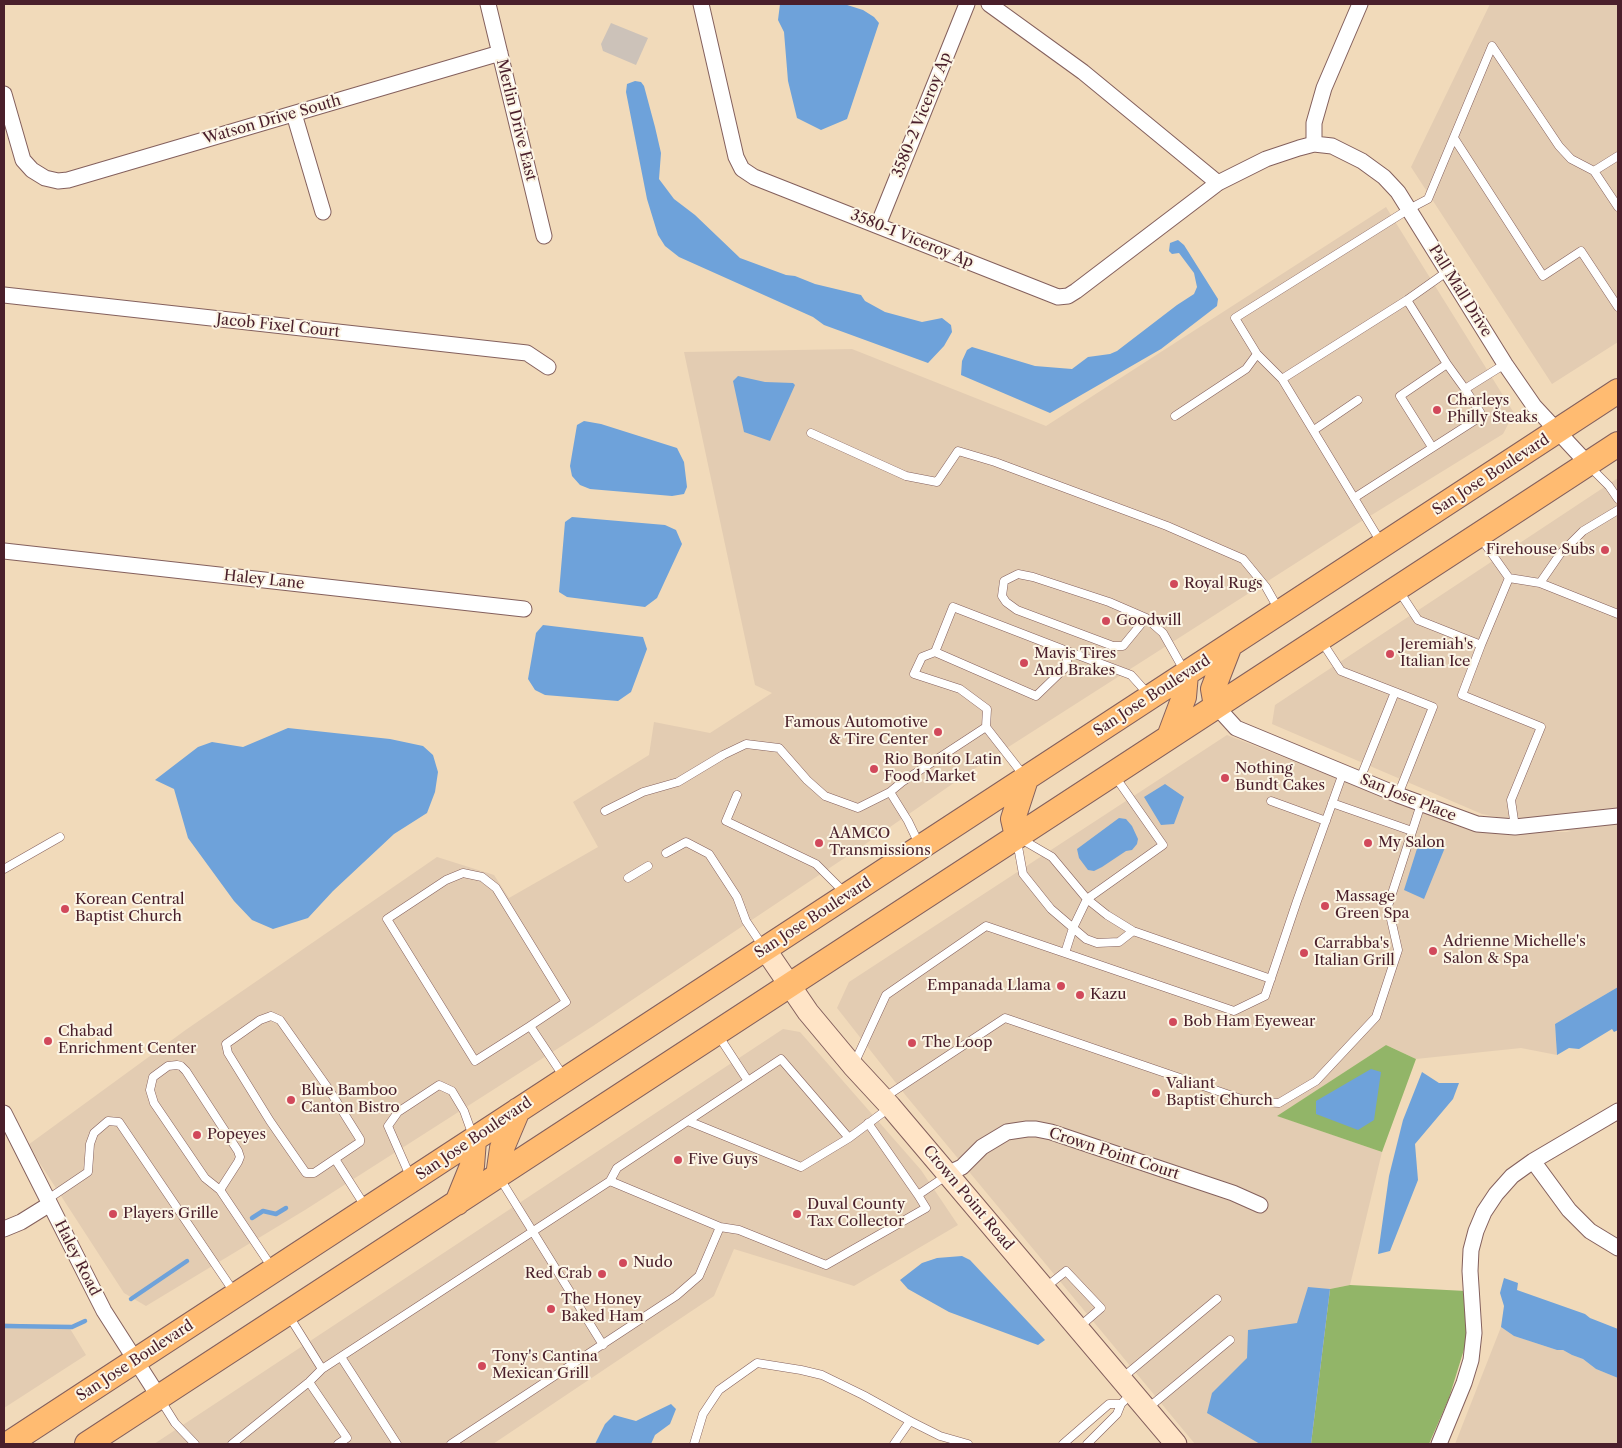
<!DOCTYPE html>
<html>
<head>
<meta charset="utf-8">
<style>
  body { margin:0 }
  #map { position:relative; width:1622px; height:1448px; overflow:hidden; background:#f1daba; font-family:"Libre Caslon Text",serif }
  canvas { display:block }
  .frame { position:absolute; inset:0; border:5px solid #4a1f2b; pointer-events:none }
</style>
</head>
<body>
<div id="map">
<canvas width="1622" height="1448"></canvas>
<div class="frame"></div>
</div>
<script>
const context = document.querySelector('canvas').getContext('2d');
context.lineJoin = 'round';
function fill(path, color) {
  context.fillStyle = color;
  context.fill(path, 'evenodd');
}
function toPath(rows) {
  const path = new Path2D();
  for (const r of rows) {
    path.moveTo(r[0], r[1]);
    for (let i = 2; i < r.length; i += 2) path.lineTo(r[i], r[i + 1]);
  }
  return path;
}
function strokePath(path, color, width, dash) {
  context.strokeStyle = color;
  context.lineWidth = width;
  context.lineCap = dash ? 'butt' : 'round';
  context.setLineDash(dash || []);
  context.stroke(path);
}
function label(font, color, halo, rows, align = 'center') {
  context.font = font + ' "Libre Caslon Text",serif';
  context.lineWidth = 4;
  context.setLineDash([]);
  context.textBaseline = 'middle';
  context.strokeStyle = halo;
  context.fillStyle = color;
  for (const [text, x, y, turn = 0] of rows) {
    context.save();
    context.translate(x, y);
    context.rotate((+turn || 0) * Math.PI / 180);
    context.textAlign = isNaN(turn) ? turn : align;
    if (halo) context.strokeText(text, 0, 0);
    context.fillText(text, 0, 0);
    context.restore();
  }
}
fill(toPath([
  [1490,4,1618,4,1618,342,1552,384,1411,167],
  [1386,207,1514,413,1503,434,1357,524,974,769,864,845,593,1026,305,1210,146,1306,124,1293,28,1145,187,1029,437,857,494,875,509,898,598,847,573,802,649,755,654,722,710,733,772,693,755,685,684,352,852,349,1046,426],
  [1618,478,1618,987,1555,1024,1557,1055,1521,1048,1416,1059,1386,1045,1278,1116,1382,1152,1350,1285,1330,1289,1311,1444,1195,1444,907,1097,837,1008,849,982,1227,735,1464,828,1482,832,1571,832,1482,814,1272,724,1275,705],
  [783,1029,800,1032,921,1170,958,1225,854,1286,734,1249,714,1296,493,1444,154,1444],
  [4,1323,69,1327,86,1355,4,1408],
  [1501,1327,1514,1336,1557,1350,1563,1350,1572,1355,1583,1359,1596,1369,1618,1378,1618,1444,1455,1444]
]), '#e3ccb2');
fill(toPath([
  [611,23,648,38,636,65,603,51,601,44]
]), '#ccc2b9');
fill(toPath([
  [1386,1045,1416,1059,1382,1152,1277,1116],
  [1350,1285,1466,1291,1466,1343,1449,1398,1429,1444,1311,1444,1330,1289]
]), '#92b568');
fill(toPath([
  [780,4,844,4,863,10,874,17,879,23,847,119,821,130,797,118,788,81,784,32,778,20],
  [635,81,641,82,644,86,655,127,661,153,659,179,674,199,695,215,740,258,786,275,795,276,815,284,861,295,865,301,885,312,922,322,942,318,951,325,952,332,944,346,928,363,824,325,813,317,679,257,665,246,658,235,647,199,626,92,627,84],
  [1178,240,1184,245,1218,299,1217,306,1161,349,1050,413,961,375,962,361,967,350,972,347,1035,366,1072,369,1088,357,1110,354,1117,351,1177,305,1194,294,1197,287,1194,273,1179,253,1172,254,1169,251,1170,243],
  [738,376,765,382,793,383,795,385,770,441,744,432,733,381],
  [584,421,601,424,677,448,684,462,687,487,684,494,672,496,590,489,580,485,572,476,570,466,577,425],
  [572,517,665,525,676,530,682,544,657,598,645,607,567,597,559,592,565,522],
  [543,625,643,637,647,649,631,692,618,701,545,695,535,690,528,679,536,633],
  [288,728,390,739,423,746,433,755,438,772,435,792,427,813,394,834,333,891,308,918,273,929,252,920,234,901,188,838,174,789,155,780,198,747,212,742,243,747],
  [1165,784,1184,797,1174,824,1161,825,1144,797],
  [1119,818,1126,819,1132,826,1138,839,1137,844,1132,850,1126,851,1102,867,1094,871,1088,870,1079,858,1077,849],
  [1421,836,1446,845,1424,899,1404,890],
  [1618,987,1618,1030,1614,1032,1612,1029,1579,1049,1569,1048,1557,1055,1555,1024],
  [1371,1069,1381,1072,1374,1120,1358,1130,1316,1114,1316,1101],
  [1422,1072,1439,1083,1459,1083,1453,1099,1415,1144,1418,1180,1390,1251,1378,1254,1389,1176,1403,1120],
  [962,1256,970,1260,1045,1340,1038,1345,949,1312,908,1289,900,1280,922,1263,937,1258],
  [1504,1278,1518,1283,1517,1290,1585,1314,1590,1318,1618,1329,1618,1378,1596,1369,1583,1359,1572,1355,1563,1350,1557,1350,1514,1336,1501,1327,1504,1306,1500,1293],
  [1308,1287,1330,1289,1311,1444,1260,1444,1207,1413,1212,1393,1247,1358,1248,1330,1297,1323],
  [671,1404,676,1409,670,1424,655,1435,651,1444,595,1444,605,1424,614,1415,636,1421]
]), '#6ea2da');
strokePath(toPath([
  [252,1218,263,1211,276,1214,286,1208],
  [131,1299,187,1261],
  [4,1326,72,1327,85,1321]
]), '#6ea2da', 4.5);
const lane = toPath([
  [1454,138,1543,276,1581,251,1618,307],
  [1618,156,1594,171,1618,207],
  [1407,300,1447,364,1465,389,1505,364],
  [1282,379,1257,354,1235,318,1409,209,1428,199,1492,46,1559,146,1571,159,1594,171],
  [1175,416,1246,369,1257,354],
  [1314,430,1358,400],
  [811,433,906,476,937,482,958,451,995,462,1167,526,1243,559,1266,587,1279,610],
  [1432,447,1400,396,1447,364],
  [1590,467,1609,486,1618,499],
  [1354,498,1474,421,1480,412,1465,389],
  [1480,537,1509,578,1481,645],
  [1382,544,1282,379,1407,300,1448,271],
  [1509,578,1540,583,1560,554,1583,531,1618,510],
  [1540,583,1618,614],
  [1399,591,1418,620,1481,645,1462,695,1541,727,1511,800,1515,827],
  [1146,618,1123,646,1113,646,1017,610,1006,602,1002,596,1004,581,1018,574,1033,577,1109,602,1146,618,1163,633,1185,672],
  [1322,642,1341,671,1395,692],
  [1067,651,1131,675,1149,695],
  [935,652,953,607,1067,651,1067,666,1036,696,935,652,922,657,914,674,960,689,987,709,986,727],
  [1360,779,1395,692,1433,707,1398,795],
  [737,795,726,821,816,864,846,894],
  [1271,801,1326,821],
  [1332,803,1412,831],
  [605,811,643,792,678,782,723,755,746,744,779,748,807,780,825,796,858,808,890,792],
  [1021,839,1052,857,1087,899,1107,915,1133,931,1271,979],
  [1017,841,1023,874,1051,909,1086,939,1097,943,1119,942,1133,931],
  [920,846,908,821,890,792,902,782,986,727,1025,777],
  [666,853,686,842,709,854,737,897,746,921,764,948],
  [4,869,60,837],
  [628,878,648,866],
  [1065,953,1073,928,1087,899,1163,845,1114,775],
  [271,1016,280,1020,328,1088,360,1139,360,1142,314,1173,306,1173,270,1121,228,1053,226,1044,260,1020,271,1016],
  [530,1026,475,1061,387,919,446,880,463,873,482,877,496,888,566,1002,530,1026,564,1077],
  [718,1035,748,1081],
  [854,1064,886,995,986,926,1234,1011,1265,996,1297,901,1343,773],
  [885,1097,1005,1018,1247,1101,1279,1103,1316,1081,1376,1017,1398,950,1388,906,1421,804],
  [688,1121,801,1167,849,1138],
  [868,1123,918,1195],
  [335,1159,365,1206],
  [410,1176,388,1126,398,1112,439,1085,452,1091,464,1111,473,1136],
  [499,1177,603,1345],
  [610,1181,720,1227,739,1230,826,1265,926,1208,918,1195,946,1176],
  [220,1190,238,1162,240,1157,238,1151,186,1071,181,1066,177,1065,168,1066,153,1077,150,1090,154,1103,205,1178,220,1190,273,1269],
  [48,1199,88,1172,90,1144,94,1133,108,1121,119,1122,234,1292],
  [1046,1287,1066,1271,1101,1308,1078,1328],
  [289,1316,322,1369],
  [341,1357,397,1444],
  [1122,1378,1217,1299],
  [309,1382,347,1438,338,1444],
  [160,1399,175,1423,195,1444],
  [1148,1408,1230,1340],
  [232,1444,309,1382,322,1369,610,1181,617,1168,781,1059,849,1138,889,1108],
  [451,1444,676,1296,699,1276,720,1227],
  [694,1444,703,1414,719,1390,757,1363,801,1370,822,1375,863,1395,910,1421],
  [894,1444,910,1421,940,1436,968,1444],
  [1063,1444,1109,1404,1121,1404],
  [1087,1444,1117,1414,1121,1404,1124,1401]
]);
const street = toPath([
  [488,4,544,236],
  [701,4,736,157,742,169,754,177,1058,297,1068,296,1076,291,1218,183,1266,159,1299,148,1314,144,1332,146,1362,161,1384,177,1398,192,1505,364,1534,406,1588,464],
  [989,4,1083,72,1218,183],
  [4,94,23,160,32,170,45,178,58,181,68,180,500,53],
  [294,114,323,212],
  [1314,144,1314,123,1324,88,1360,4],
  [878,225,967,4],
  [4,295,527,353,548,367],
  [4,551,524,609],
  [1216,706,1236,728,1398,795,1477,824,1515,827,1618,816],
  [4,1113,104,1311,159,1397],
  [1533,1161,1569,1210,1590,1231,1618,1248],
  [947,1174,962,1167,982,1147,1007,1132,1027,1129,1036,1129,1051,1132,1233,1193,1260,1205],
  [4,1229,21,1222,50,1204],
  [1439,1444,1464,1383,1471,1360,1474,1333,1470,1271,1471,1250,1476,1231,1484,1212,1496,1194,1512,1176,1533,1161,1618,1111]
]);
const secondary = toPath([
  [765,949,808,1012,853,1066,890,1106,1176,1444]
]);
const primary = toPath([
  [1216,706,1213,689,1230,645],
  [1169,737,1184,697,1186,674],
  [1017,836,1013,819,1026,779],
  [498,1176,502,1148,518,1110],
  [457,1203,472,1166,474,1140],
  [8,1444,1618,391],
  [87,1444,1618,444]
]);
strokePath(lane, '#84605d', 9);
strokePath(street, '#84605d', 17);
strokePath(secondary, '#84605d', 23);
strokePath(primary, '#84605d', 26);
strokePath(lane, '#fff', 8);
strokePath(street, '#fff', 15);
strokePath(secondary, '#ffe4c6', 21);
strokePath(primary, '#ffbb71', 24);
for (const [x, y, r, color] of [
  [1437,410,5,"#d1495b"],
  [1605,550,5,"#d1495b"],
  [1174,584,5,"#d1495b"],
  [1106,621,5,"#d1495b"],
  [1390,654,5,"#d1495b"],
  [1024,663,5,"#d1495b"],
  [938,732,5,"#d1495b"],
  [874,769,5,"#d1495b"],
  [1225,778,5,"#d1495b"],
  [819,843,5,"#d1495b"],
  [1368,843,5,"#d1495b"],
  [1325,906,5,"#d1495b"],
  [65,909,5,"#d1495b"],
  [1433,951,5,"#d1495b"],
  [1304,953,5,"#d1495b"],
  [1061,986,5,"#d1495b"],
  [1080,995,5,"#d1495b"],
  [1173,1022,5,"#d1495b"],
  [48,1041,5,"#d1495b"],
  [912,1043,5,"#d1495b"],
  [1156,1093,5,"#d1495b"],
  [291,1100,5,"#d1495b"],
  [197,1135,5,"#d1495b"],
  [678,1160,5,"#d1495b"],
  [113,1214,5,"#d1495b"],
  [797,1214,5,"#d1495b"],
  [623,1263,5,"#d1495b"],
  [602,1274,5,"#d1495b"],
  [551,1309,5,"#d1495b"],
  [482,1366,5,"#d1495b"]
]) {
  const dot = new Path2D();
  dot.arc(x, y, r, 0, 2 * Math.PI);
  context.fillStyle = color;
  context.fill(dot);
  strokePath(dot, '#fcf5e5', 2);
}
label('15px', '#4a1f2b', '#fcf5e5', [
  ["3580-2 Viceroy Ap",922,115,-68],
  ["Watson Drive South",272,120,-16],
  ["Merlin Drive East",516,120,76],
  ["3580-1 Viceroy Ap",912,239,22],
  ["Pall Mall Drive",1460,291,58],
  ["Jacob Fixel Court",278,326,6],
  ["San Jose Boulevard",1491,475,-33],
  ["Haley Lane",264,580,6],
  ["San Jose Boulevard",1152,696,-33],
  ["San Jose Place",1408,798,22],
  ["San Jose Boulevard",813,918,-33],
  ["San Jose Boulevard",474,1139,-34],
  ["Crown Point Court",1114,1154,18],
  ["Crown Point Road",968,1198,50],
  ["Haley Road",77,1258,63],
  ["San Jose Boulevard",135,1361,-33]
]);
label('15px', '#4a1f2b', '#fcf5e5', [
  ["Charleys",1447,401],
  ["Philly Steaks",1447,418],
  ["Firehouse Subs",1595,550,"right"],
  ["Royal Rugs",1184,584],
  ["Goodwill",1116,621],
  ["Jeremiah's",1400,645],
  ["Italian Ice",1400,662],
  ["Mavis Tires",1034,654],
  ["And Brakes",1034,671],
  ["Famous Automotive",928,723,"right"],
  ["& Tire Center",928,740,"right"],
  ["Rio Bonito Latin",884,760],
  ["Food Market",884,777],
  ["Nothing",1235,769],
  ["Bundt Cakes",1235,786],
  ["AAMCO",829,834],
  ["Transmissions",829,851],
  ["My Salon",1378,843],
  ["Massage",1335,897],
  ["Green Spa",1335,914],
  ["Korean Central",75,900],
  ["Baptist Church",75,917],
  ["Adrienne Michelle's",1443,942],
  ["Salon & Spa",1443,959],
  ["Carrabba's",1314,944],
  ["Italian Grill",1314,961],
  ["Empanada Llama",1051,986,"right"],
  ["Kazu",1090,995],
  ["Bob Ham Eyewear",1183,1022],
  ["Chabad",58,1032],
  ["Enrichment Center",58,1049],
  ["The Loop",922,1043],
  ["Valiant",1166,1084],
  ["Baptist Church",1166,1101],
  ["Blue Bamboo",301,1091],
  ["Canton Bistro",301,1108],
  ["Popeyes",207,1135],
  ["Five Guys",688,1160],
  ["Duval County",807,1205],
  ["Tax Collector",807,1222],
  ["Players Grille",123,1214],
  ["Nudo",633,1263],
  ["Red Crab",592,1274,"right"],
  ["The Honey",561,1300],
  ["Baked Ham",561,1317],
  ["Tony's Cantina",492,1357],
  ["Mexican Grill",492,1374]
], 'left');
</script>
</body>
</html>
